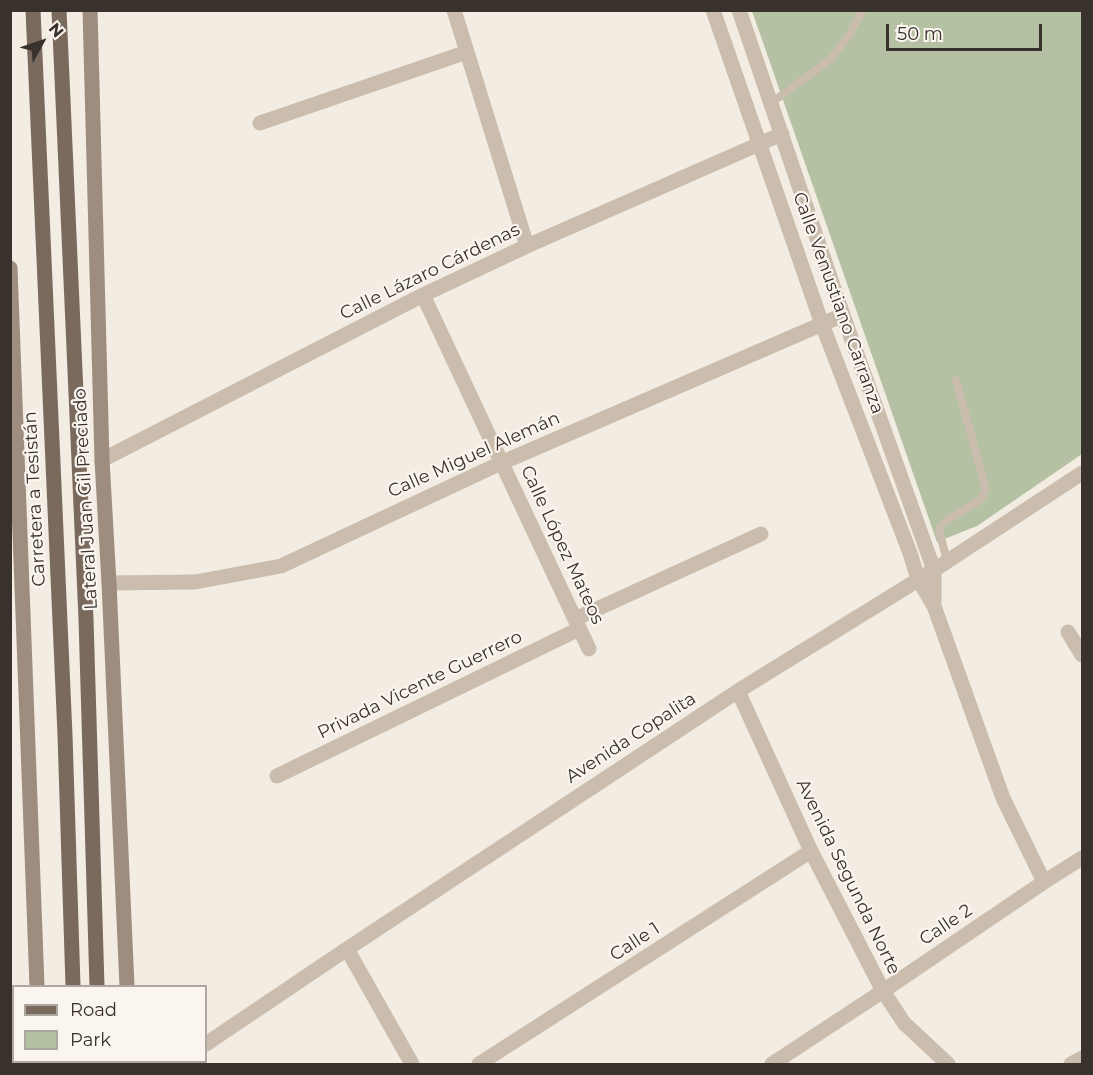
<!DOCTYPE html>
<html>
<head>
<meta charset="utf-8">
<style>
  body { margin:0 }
  #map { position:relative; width:1093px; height:1075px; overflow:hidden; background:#f2ece2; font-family:Montserrat,sans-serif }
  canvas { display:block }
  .frame { position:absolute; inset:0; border:12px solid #39312c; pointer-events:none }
  .legend { position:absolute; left:12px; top:985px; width:195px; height:78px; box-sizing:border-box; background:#faf5ee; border:2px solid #ada7a0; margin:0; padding:8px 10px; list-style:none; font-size:18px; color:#39312c }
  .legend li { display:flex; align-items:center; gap:12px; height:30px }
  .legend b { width:30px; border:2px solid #ada7a0 }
  .north { position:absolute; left:12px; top:12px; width:60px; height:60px; -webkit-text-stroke:4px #faf5ee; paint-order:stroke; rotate:50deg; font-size:16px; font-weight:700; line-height:24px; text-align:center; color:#39312c }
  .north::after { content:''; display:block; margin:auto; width:21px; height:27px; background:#39312c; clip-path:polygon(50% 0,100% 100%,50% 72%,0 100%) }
  .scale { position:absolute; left:886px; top:24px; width:156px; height:27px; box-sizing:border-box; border:3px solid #39312c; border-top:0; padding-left:8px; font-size:18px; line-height:21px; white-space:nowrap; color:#39312c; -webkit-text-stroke:4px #faf5ee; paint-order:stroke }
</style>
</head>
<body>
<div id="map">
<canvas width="1093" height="1075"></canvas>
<div class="frame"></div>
<ul class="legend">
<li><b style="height:8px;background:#7a6a5e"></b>Road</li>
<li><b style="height:16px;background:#b4c1a2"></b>Park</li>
</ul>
<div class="north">N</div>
<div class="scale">50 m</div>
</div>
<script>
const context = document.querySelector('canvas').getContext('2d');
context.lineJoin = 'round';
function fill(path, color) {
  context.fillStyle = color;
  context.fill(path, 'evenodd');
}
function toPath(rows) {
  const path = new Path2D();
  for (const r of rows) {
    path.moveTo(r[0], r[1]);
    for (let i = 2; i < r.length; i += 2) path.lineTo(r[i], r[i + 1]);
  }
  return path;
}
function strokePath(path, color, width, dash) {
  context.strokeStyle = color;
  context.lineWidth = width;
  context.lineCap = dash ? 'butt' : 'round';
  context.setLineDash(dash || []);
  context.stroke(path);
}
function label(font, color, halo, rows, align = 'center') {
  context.font = font + ' Montserrat,sans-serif';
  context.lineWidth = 4.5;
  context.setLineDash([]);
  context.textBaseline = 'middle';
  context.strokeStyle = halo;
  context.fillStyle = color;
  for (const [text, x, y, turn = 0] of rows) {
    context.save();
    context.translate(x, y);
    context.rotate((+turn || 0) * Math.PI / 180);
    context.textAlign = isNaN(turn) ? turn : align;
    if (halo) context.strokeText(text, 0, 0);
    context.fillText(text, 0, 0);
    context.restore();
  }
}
fill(toPath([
  [752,11,1082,11,1082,454,977,526,937,542]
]), '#b4c1a2');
strokePath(toPath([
  [770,101,778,98,832,58,849,35,863,10],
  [947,561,939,530,943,523,981,499,986,489,956,380]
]), '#cabdae', 8);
strokePath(toPath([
  [454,10,527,246],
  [713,10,822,324,910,553,918,579,934,606,1003,798,1044,882],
  [739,10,843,315,934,570,934,605],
  [260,123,467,52],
  [423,295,589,649],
  [102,460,423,295,527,246,782,134],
  [109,583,195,582,281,566,501,463,843,315],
  [575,619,761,534],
  [1068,632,1082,655],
  [738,691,811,851,883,991,904,1023,948,1064],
  [277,776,579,629],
  [347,949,412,1064],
  [206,1044,347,949,738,691,934,570,1082,473],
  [174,1064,179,1062],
  [479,1064,811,851],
  [772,1064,883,991,1044,882,1082,858],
  [1071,1064,1082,1058]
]), '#cabdae', 15);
strokePath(toPath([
  [90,10,102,460,109,583,127,986],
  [10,268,37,986],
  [40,1062,40,1064],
  [130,1062,130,1064]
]), '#9e8d7f', 15);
strokePath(toPath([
  [33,10,65,735,73,986],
  [59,10,86,619,97,986],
  [76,1062,76,1064],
  [100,1062,100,1064]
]), '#7a6a5e', 15);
label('18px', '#39312c', '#faf5ee', [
  ["Calle Lázaro Cárdenas",430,272,-26],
  ["Calle Venustiano Carranza",838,303,70],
  ["Calle Miguel Alemán",474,455,-24],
  ["Carretera a Tesistán",35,499,-93],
  ["Lateral Juan Gil Preciado",86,499,-93],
  ["Calle López Mateos",562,545,65],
  ["Privada Vicente Guerrero",420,685,-26],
  ["Avenida Copalita",631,738,-33],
  ["Avenida Segunda Norte",848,877,64],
  ["Calle 2",946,925,-34],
  ["Calle 1",635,942,-33]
]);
</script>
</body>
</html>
